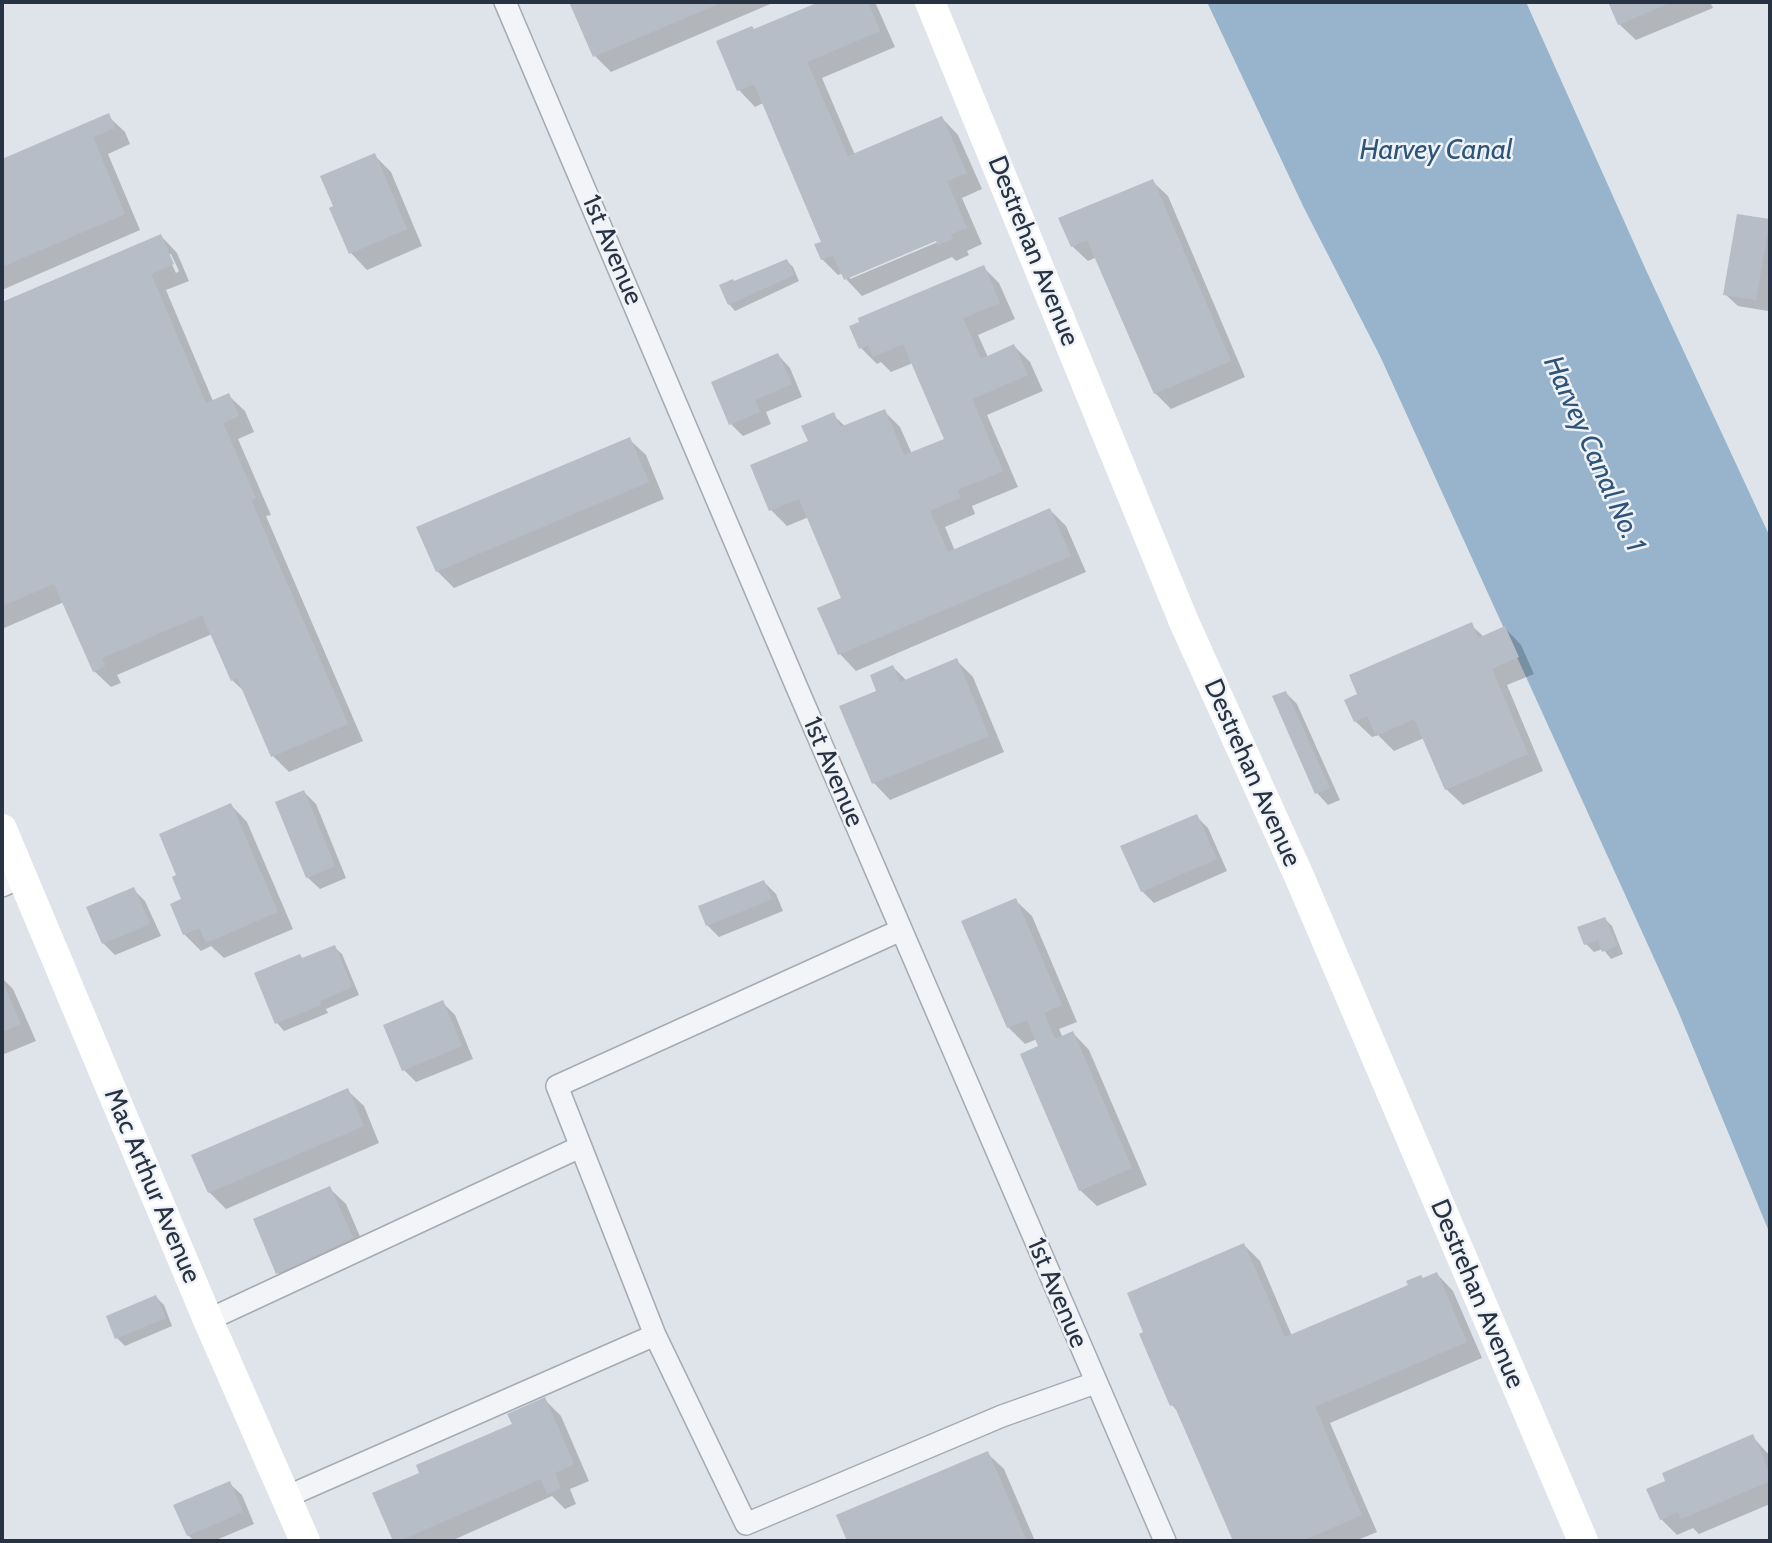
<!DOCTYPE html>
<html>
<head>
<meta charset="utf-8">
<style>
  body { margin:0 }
  #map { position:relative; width:1772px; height:1543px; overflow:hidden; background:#dfe4ea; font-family:Cabin,sans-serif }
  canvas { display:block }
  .frame { position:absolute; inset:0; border:4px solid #273242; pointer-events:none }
</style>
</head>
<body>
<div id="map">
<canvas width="1772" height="1543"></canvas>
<div class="frame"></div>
</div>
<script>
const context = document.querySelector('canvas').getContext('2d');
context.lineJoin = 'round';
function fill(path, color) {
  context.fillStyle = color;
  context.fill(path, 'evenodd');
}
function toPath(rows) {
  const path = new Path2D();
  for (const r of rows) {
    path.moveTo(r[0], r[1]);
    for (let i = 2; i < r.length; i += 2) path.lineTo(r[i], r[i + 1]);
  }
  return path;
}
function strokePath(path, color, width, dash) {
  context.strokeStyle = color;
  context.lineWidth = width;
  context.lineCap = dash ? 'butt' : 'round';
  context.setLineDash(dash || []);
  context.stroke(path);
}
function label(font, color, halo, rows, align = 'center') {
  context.font = font + ' Cabin,sans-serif';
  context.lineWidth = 5;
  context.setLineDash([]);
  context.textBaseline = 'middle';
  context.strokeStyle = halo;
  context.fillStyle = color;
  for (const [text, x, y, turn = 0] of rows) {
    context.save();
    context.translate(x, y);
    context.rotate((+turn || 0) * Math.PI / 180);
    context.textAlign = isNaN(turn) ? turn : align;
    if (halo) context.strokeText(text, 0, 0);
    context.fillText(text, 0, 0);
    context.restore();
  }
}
fill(toPath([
  [1207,2,1526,2,1646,270,1770,537,1770,1234,1678,1011,1380,356,1304,208]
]), '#97b4cc');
fill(toPath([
  [571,2,775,2,611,72,595,56],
  [823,2,875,2,895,47,822,78,855,155,942,118,958,135,982,189,962,198,982,244,967,251,969,255,956,261,952,257,862,296,846,279,843,273,838,275,822,259,823,242,763,103,755,107,739,90,755,31],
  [944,236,945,239,850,279,850,276],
  [1610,2,1710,2,1713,8,1636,40,1619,24],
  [108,116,125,132,130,144,108,154,140,230,2,290,2,161],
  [374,155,391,172,422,246,367,270,351,253,332,209],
  [1152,181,1168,196,1245,377,1171,409,1155,393,1097,257,1088,261,1072,246],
  [1769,221,1770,299,1768,311,1738,306,1725,294],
  [161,236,177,253,189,281,166,290,213,401,228,395,245,411,254,432,238,439,271,515,266,516,363,741,289,772,273,756,246,693,232,680,212,634,117,675,121,683,111,687,94,671,64,602,2,629,2,304],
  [167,254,171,254,179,271,176,273],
  [787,261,793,267,799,281,735,311,729,304,734,283],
  [983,267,999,283,1015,319,978,335,988,357,1014,346,1030,362,1043,391,987,415,1018,487,972,506,975,514,945,527,955,551,1050,510,1066,526,1086,572,856,671,840,654,820,609,843,599,809,517,787,526,771,510,752,466,810,442,833,415,846,427,884,411,900,427,912,454,946,440,913,363,891,372,881,362,877,364,861,348],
  [778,355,790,368,802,397,766,412,771,424,743,436,731,424],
  [629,439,646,455,664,499,454,588,437,571],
  [1471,625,1484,637,1505,628,1521,645,1534,674,1507,685,1543,771,1463,805,1446,789,1424,738,1394,751,1378,735,1372,737,1355,721],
  [956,660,973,677,1004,752,890,800,874,783,842,707,879,692,893,667,907,681],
  [1286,693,1297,704,1340,800,1328,805,1317,793,1274,697],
  [304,792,316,804,346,878,320,889,307,877],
  [231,805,247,822,293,929,224,958,211,946,201,951,184,934,183,900,179,876],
  [1196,816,1208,828,1227,871,1154,903,1142,891],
  [764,882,776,894,783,911,719,937,707,925],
  [133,889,145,901,161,936,115,955,103,943],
  [1015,900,1032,916,1077,1022,1059,1029,1063,1038,1073,1033,1089,1050,1147,1185,1097,1206,1080,1190,1037,1039,1025,1044,1008,1027],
  [1605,919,1612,926,1623,954,1611,959,1603,949,1594,952,1586,944],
  [334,947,342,954,359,995,326,1009,328,1013,284,1031,277,1023,303,959],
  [2,978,13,989,36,1041,2,1055],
  [442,1002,455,1015,473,1059,416,1082,404,1070,385,1026],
  [347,1090,364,1106,379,1143,226,1209,209,1192],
  [329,1188,346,1204,368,1255,294,1289,278,1273],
  [1244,1245,1260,1261,1292,1336,1437,1274,1453,1291,1482,1358,1330,1423,1377,1532,1355,1541,1235,1541,1179,1413,1172,1405],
  [156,1297,164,1305,172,1326,125,1346,117,1338,108,1317],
  [545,1400,561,1416,589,1481,570,1489,576,1504,565,1509,552,1496,451,1541,395,1541,374,1494,422,1473,514,1425],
  [1752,1436,1770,1456,1770,1504,1699,1534,1693,1528,1677,1535,1661,1519],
  [987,1453,1004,1469,1035,1541,849,1541,838,1516],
  [229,1483,242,1495,254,1524,214,1541,194,1541,188,1535]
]), '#0003');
fill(toPath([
  [569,2,723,2,593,57],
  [819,2,868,2,880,31,807,62,848,156,942,116,967,173,947,181,967,228,951,234,953,239,938,245,936,241,844,280,833,255,821,260,814,244,821,242,754,84,737,91,716,41,752,26,754,29],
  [1608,2,1672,2,1618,25],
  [109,113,115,128,93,137,125,214,2,267,2,159],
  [375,153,407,229,349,254,329,208,333,206,320,176],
  [1153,179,1231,361,1154,394,1087,240,1071,247,1058,218],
  [1737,214,1770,219,1756,300,1723,295],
  [161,234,174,264,151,274,206,403,229,393,239,416,223,423,256,498,251,500,348,724,271,757,237,678,231,681,202,615,102,658,105,666,93,672,54,584,2,606,2,302],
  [787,259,794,275,728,305,719,285,733,279,734,281],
  [984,265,1000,303,963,318,981,359,1014,344,1028,375,972,399,1003,471,957,490,960,498,930,511,948,552,1050,508,1071,556,838,655,817,608,841,598,799,499,769,511,750,465,808,441,801,426,834,412,840,427,885,409,904,455,944,439,903,344,873,357,868,345,859,349,849,326,859,322,858,318],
  [778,353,792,384,755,400,760,412,729,425,711,382],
  [630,437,649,482,436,572,416,527],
  [1472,622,1478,638,1505,626,1519,657,1492,669,1528,754,1445,790,1414,719,1376,736,1367,716,1354,722,1344,700,1357,694,1349,675],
  [957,658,989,736,872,784,839,706,876,691,870,675,893,665,900,682],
  [1286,691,1330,788,1315,794,1272,696],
  [304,790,335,866,306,878,275,802],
  [231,803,278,912,206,943,199,928,183,935,170,904,181,899,172,877,176,875,159,834],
  [1197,814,1217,859,1141,892,1120,846],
  [764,880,772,899,706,926,698,906],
  [134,887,150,924,102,944,86,907],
  [1016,898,1062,1005,1044,1013,1055,1039,1073,1031,1132,1168,1079,1191,1020,1054,1038,1046,1027,1020,1007,1028,961,921],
  [1605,917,1617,946,1602,952,1598,940,1584,945,1577,927],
  [335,945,352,987,320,1001,321,1005,275,1024,254,973,300,954,302,958],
  [2,980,21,1024,2,1032],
  [443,1000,462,1046,402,1071,383,1025],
  [348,1088,364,1126,208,1193,191,1155],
  [330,1186,353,1238,276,1274,253,1219],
  [1244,1243,1285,1337,1408,1285,1406,1281,1421,1275,1423,1278,1437,1272,1467,1342,1315,1407,1362,1515,1302,1541,1233,1541,1174,1405,1170,1406,1139,1334,1143,1332,1127,1293],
  [156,1295,166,1318,115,1339,106,1316],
  [545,1397,574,1464,555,1473,561,1488,547,1494,541,1479,399,1541,393,1541,372,1493,419,1473,416,1465,512,1424,507,1414],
  [1753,1434,1770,1474,1770,1481,1681,1519,1678,1512,1660,1520,1646,1489,1665,1481,1662,1473],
  [988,1451,1027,1541,847,1541,836,1515],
  [230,1481,243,1512,187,1536,173,1505]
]), '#b6bdc7');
const street = toPath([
  [505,2,798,690,1165,1541],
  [2,886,22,877],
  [901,930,557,1086,655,1335,746,1524,1002,1416,1095,1383],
  [208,1320,580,1147],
  [286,1497,655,1335]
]);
strokePath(street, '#a4abb4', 24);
strokePath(street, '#f2f4f7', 21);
strokePath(toPath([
  [930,2,1184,622,1299,876,1583,1541],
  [2,829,208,1320,305,1541]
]), '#fff', 30);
label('26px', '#273242', '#eff3f7', [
  ["1st Avenue",612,250,67],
  ["Destrehan Avenue",1033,251,68],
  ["1st Avenue",833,772,67],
  ["Destrehan Avenue",1252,773,66],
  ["Mac Arthur Avenue",152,1186,67],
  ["1st Avenue",1057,1293,67],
  ["Destrehan Avenue",1477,1294,67]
]);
label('italic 28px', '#2e5479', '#eff3f7', [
  ["Harvey Canal",1436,151],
  ["Harvey Canal No. 1",1594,454,66]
]);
</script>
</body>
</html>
